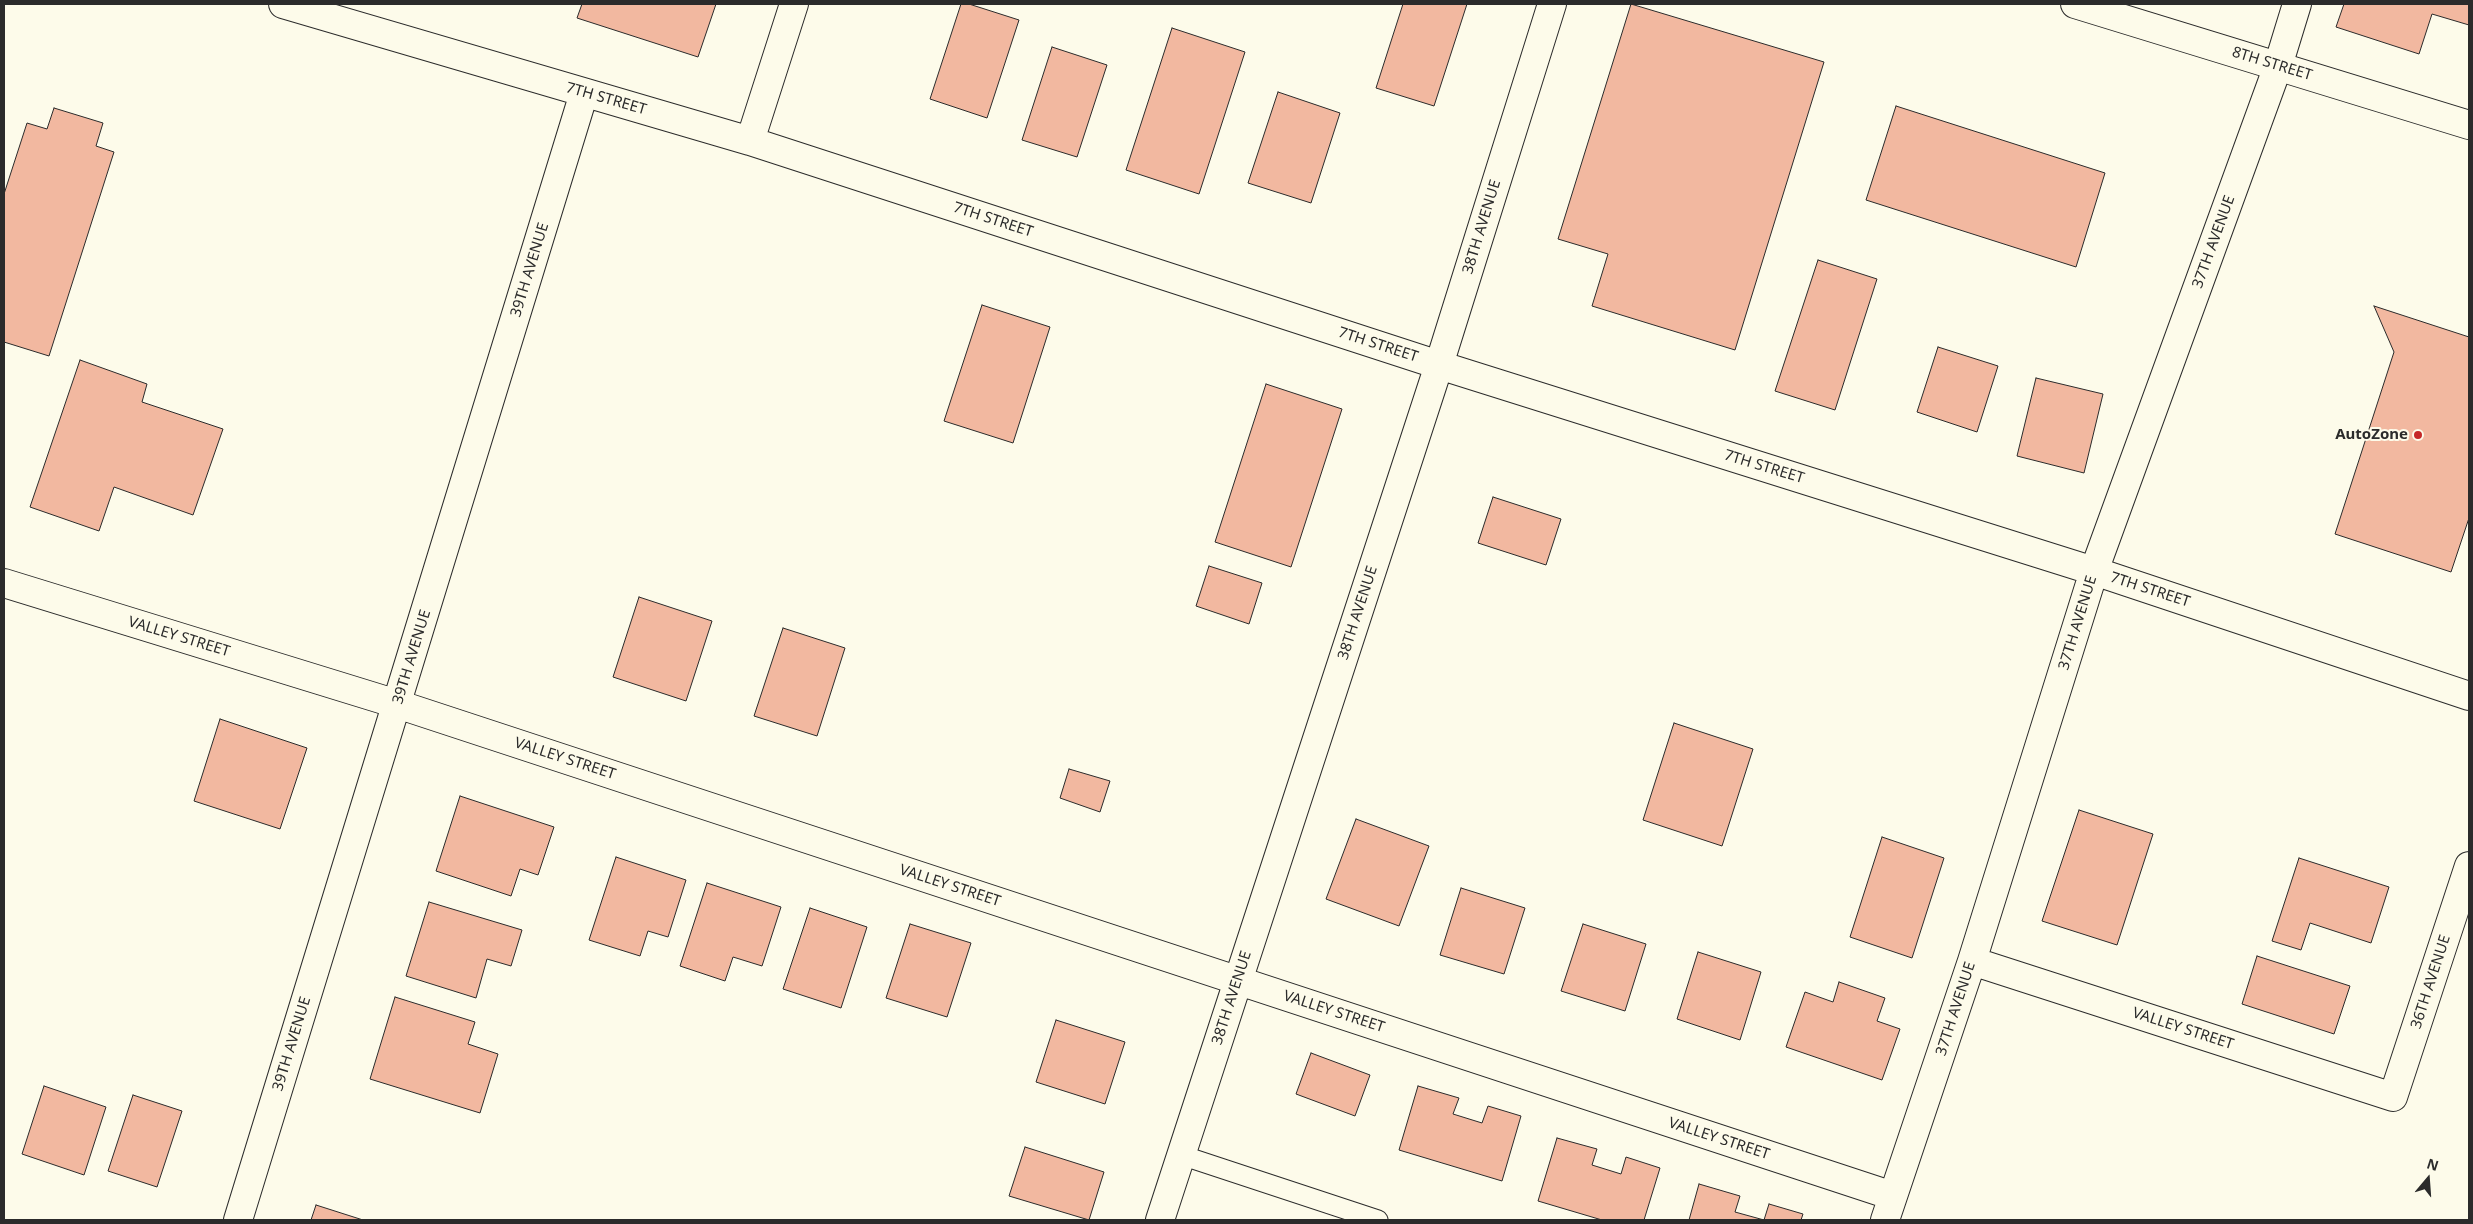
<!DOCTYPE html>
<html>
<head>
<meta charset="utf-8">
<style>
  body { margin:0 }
  #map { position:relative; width:2473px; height:1224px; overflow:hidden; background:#fdfbea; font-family:"Noto Sans",sans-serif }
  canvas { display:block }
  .frame { position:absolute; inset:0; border:5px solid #2b2b2b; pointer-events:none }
  .north { position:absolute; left:2403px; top:1154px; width:50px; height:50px; -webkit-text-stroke:4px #fdfbea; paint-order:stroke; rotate:18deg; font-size:14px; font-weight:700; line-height:20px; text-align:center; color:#2b2b2b }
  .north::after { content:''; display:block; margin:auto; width:18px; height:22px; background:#2b2b2b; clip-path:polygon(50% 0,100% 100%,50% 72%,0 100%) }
</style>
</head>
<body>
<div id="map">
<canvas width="2473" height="1224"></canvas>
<div class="frame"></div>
<div class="north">N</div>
</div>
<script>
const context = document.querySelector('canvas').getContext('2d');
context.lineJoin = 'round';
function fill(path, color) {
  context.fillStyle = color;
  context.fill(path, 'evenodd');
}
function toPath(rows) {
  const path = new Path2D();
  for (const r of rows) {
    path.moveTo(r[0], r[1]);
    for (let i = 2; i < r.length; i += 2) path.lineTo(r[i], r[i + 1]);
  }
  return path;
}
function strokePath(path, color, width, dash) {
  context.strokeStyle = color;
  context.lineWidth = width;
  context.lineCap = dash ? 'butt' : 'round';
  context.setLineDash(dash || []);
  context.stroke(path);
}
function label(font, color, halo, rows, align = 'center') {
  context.font = font + ' "Noto Sans",sans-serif';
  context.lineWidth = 4;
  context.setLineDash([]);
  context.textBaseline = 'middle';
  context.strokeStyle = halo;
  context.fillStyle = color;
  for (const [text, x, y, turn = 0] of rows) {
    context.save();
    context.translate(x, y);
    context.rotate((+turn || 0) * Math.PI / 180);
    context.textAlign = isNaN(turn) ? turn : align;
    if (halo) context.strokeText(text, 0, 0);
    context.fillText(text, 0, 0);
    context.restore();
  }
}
const building = toPath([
  [582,4,716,4,698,57,577,18,582,4],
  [961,4,969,4,1019,20,987,118,930,99,961,4],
  [1403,4,1467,4,1434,106,1376,88,1403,4],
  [1631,4,1824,62,1735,350,1592,306,1608,254,1558,239,1631,4],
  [2344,4,2469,4,2469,25,2432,14,2419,54,2336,27,2344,4],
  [1172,28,1245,52,1199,194,1126,170,1172,28],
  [1052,47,1107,65,1077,157,1022,140,1052,47],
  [1278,92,1340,113,1311,203,1248,183,1278,92],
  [1896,106,2105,173,2076,267,1866,200,1896,106],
  [54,108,103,123,96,146,114,152,49,356,4,342,4,194,27,123,47,129,54,108],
  [1818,260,1877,279,1835,410,1775,391,1818,260],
  [982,305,1050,327,1013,443,944,421,982,305],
  [2374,306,2469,337,2469,518,2451,572,2335,534,2394,352,2374,306],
  [1938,347,1998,366,1977,432,1917,412,1938,347],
  [80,360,147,384,142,402,223,429,193,515,114,487,99,531,30,507,80,360],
  [2036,378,2103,394,2084,473,2017,456,2036,378],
  [1266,384,1342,409,1291,567,1215,542,1266,384],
  [1493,497,1561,519,1546,565,1478,543,1493,497],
  [1209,566,1262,583,1249,624,1196,606,1209,566],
  [639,597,712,621,686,701,613,677,639,597],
  [783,628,845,648,817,736,754,716,783,628],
  [220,719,307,748,280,829,194,801,220,719],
  [1674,723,1753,749,1722,846,1643,820,1674,723],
  [1069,769,1110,781,1100,812,1060,798,1069,769],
  [460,796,554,827,538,875,520,869,511,896,436,871,460,796],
  [2079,810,2153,834,2117,945,2042,921,2079,810],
  [1356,819,1429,846,1399,926,1326,899,1356,819],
  [1882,837,1944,858,1912,958,1850,937,1882,837],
  [616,857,686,880,668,937,648,931,640,956,589,940,616,857],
  [2299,858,2389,887,2371,943,2310,923,2301,950,2272,941,2299,858],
  [707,883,781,907,762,966,733,957,725,981,680,966,707,883],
  [1461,888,1525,908,1504,974,1440,955,1461,888],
  [429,902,522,930,511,966,487,959,476,998,406,976,429,902],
  [810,908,867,927,841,1008,783,989,810,908],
  [910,924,971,943,947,1017,886,998,910,924],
  [1583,924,1646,944,1625,1011,1561,991,1583,924],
  [1698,952,1761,972,1740,1040,1677,1019,1698,952],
  [2257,956,2350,986,2334,1034,2242,1004,2257,956],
  [1839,982,1885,998,1877,1021,1900,1029,1882,1080,1786,1047,1805,992,1833,1002,1839,982],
  [395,997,475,1022,468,1044,498,1054,480,1113,370,1079,395,997],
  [1056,1020,1125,1042,1105,1104,1036,1082,1056,1020],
  [1311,1053,1370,1075,1355,1116,1296,1094,1311,1053],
  [44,1086,106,1107,84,1175,22,1154,44,1086],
  [1418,1086,1459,1098,1453,1114,1482,1123,1488,1106,1521,1116,1502,1181,1399,1150,1418,1086],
  [133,1095,182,1111,157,1187,108,1171,133,1095],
  [1557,1138,1597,1149,1592,1165,1621,1174,1626,1157,1660,1168,1644,1220,1602,1220,1538,1201,1557,1138],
  [1025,1147,1104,1172,1089,1220,1009,1196,1025,1147],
  [1699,1184,1740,1196,1735,1212,1764,1220,1689,1220,1699,1184],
  [1769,1204,1803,1214,1801,1220,1764,1220,1769,1204],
  [316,1205,363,1220,311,1220,316,1205]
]);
fill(building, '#f2b8a0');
strokePath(building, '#2b2b2b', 1);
const lane = toPath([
  [1181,1155,1378,1220]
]);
const street = toPath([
  [283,4,750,141,1439,365,2094,571,2469,696],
  [750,141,794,4],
  [4,583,397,704,1893,1196],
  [1972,961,2393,1097,2469,866],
  [238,1220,584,93],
  [1160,1220,1439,365,1552,4],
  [1885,1220,1972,961,2094,571,2278,66,2297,4]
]);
const primary = toPath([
  [2075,4,2469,125]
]);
strokePath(lane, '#2b2b2b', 21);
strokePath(street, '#2b2b2b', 30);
strokePath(primary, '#2b2b2b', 30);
strokePath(lane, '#fdfbea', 19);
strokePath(street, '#fdfbea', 28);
strokePath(primary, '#fdfbea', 28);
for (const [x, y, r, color] of [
  [2418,435,5,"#c62828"]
]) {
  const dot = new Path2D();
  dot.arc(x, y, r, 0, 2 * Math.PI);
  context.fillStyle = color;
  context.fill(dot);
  strokePath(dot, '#fdfbea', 2);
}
label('15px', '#2b2b2b', '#fdfbea', [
  ["8TH STREET",2272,64,17],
  ["7TH STREET",606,99,16],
  ["7TH STREET",993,220,18],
  ["38TH AVENUE",1482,227,-73],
  ["37TH AVENUE",2214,242,-70],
  ["39TH AVENUE",530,270,-73],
  ["7TH STREET",1378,345,18],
  ["7TH STREET",1764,467,17],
  ["7TH STREET",2150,590,18],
  ["38TH AVENUE",1358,613,-72],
  ["37TH AVENUE",2078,623,-73],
  ["VALLEY STREET",179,637,17],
  ["39TH AVENUE",412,657,-73],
  ["VALLEY STREET",565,759,18],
  ["VALLEY STREET",950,886,18],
  ["36TH AVENUE",2431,982,-72],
  ["38TH AVENUE",1232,998,-72],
  ["37TH AVENUE",1956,1009,-72],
  ["VALLEY STREET",1334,1012,18],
  ["VALLEY STREET",2183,1029,18],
  ["39TH AVENUE",292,1044,-73],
  ["VALLEY STREET",1719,1139,18]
]);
label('bold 15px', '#2b2b2b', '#fdfbea', [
  ["AutoZone",2408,435]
], 'right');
</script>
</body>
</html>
